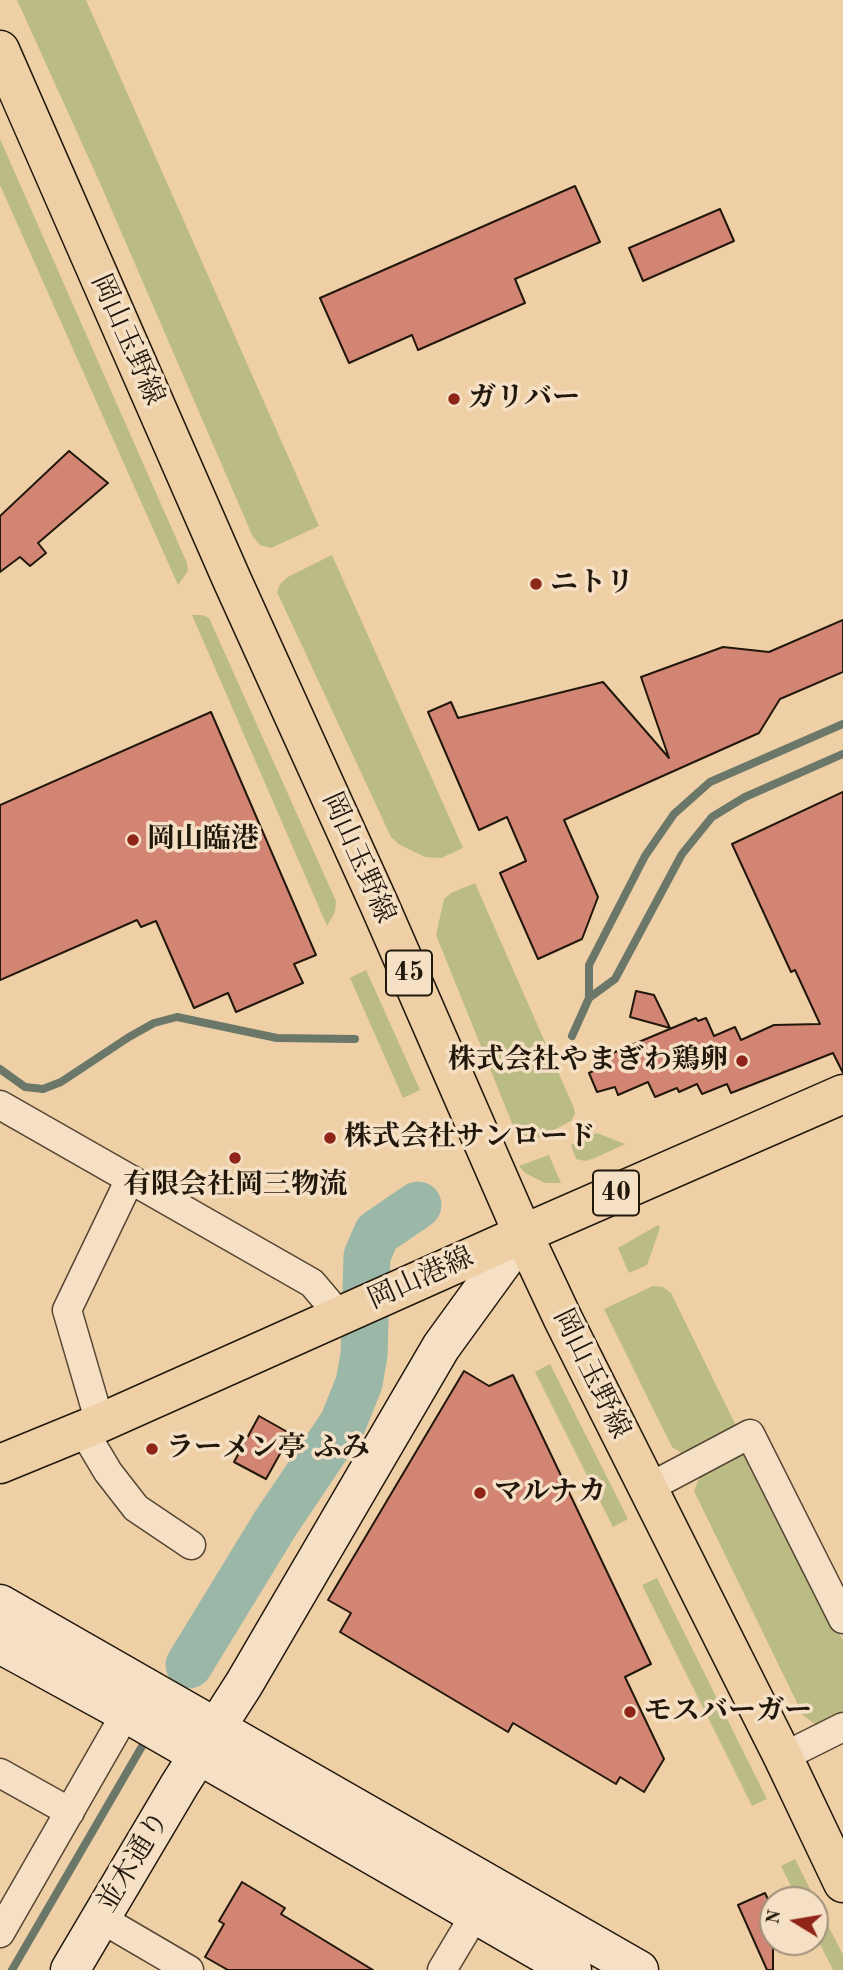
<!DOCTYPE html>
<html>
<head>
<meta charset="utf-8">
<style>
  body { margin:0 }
  #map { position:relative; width:843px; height:1970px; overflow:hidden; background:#efd0a6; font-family:"Old Standard TT",serif }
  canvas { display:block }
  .north { position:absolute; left:759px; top:1886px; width:70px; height:70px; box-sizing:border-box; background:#f5e0c5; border:2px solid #a0907b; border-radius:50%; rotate:281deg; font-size:19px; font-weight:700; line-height:28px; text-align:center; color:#21180b }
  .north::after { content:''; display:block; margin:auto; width:24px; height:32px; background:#8f2418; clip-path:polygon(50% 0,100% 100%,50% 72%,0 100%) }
</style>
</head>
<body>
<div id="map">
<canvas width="843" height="1970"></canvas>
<div class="north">N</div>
</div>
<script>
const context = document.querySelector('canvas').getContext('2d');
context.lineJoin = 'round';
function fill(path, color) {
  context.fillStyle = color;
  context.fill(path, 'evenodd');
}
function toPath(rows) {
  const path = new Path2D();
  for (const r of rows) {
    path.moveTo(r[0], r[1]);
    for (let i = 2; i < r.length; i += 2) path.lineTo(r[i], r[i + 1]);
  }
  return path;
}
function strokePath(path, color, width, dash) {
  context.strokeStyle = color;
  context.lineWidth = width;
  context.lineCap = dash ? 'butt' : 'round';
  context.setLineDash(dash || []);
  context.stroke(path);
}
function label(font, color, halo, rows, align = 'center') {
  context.font = font + ' "Old Standard TT","Noto Serif JP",serif';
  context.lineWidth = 7;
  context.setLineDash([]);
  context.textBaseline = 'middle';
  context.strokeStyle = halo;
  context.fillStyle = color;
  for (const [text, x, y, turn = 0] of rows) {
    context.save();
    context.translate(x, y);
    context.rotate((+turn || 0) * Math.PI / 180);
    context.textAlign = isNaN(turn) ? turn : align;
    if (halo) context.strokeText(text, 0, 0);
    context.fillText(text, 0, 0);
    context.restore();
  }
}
fill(toPath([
  [17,0,86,0,319,526,271,548,260,545,253,537,100,183],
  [0,139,187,563,188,571,178,585,0,185],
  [332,555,463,848,441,858,425,857,400,845,391,837,277,592,280,584,288,577],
  [192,615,202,615,209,618,336,901,335,912,327,926],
  [475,883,574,1108,575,1114,571,1121,533,1141,521,1137,514,1128,436,935,444,899,451,893],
  [366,970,420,1090,403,1098,350,978],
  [597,1133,625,1144,595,1158,585,1161,576,1159,571,1145],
  [549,1155,561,1183,545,1183,525,1173,519,1166],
  [658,1225,660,1228,647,1265,629,1273,618,1248],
  [653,1286,663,1287,671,1293,739,1432,683,1454,672,1447,604,1309],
  [550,1364,628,1519,613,1527,535,1372],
  [747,1451,843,1640,843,1716,816,1725,803,1715,694,1491,701,1473],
  [657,1578,767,1799,752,1806,642,1585],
  [795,1859,843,1955,843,1970,833,1970,815,1934,815,1900,798,1900,781,1866]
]), '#bbbb85');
strokePath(toPath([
  [589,998,589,965,645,856,674,814,710,782,843,724],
  [572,1036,589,998,615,979,682,854,712,817,745,797,843,754],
  [0,1069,25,1087,43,1089,61,1082,129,1037,154,1023,177,1017,277,1038,355,1039],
  [174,1692,189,1665],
  [12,1970,148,1736]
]), '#6a7769', 8);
strokePath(toPath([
  [189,1665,275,1524,343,1423,359,1383,364,1355,367,1256,377,1233,418,1205]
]), '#9ab7a7', 47);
const building = toPath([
  [575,186,600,242,515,279,525,303,418,350,412,335,349,363,320,298,575,186],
  [720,209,734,241,643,281,629,248,720,209],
  [69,451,108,483,38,543,46,553,30,566,20,557,0,572,0,516,69,451],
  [843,620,843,672,780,699,759,733,564,820,598,897,582,939,538,959,500,873,526,861,507,817,479,830,428,712,451,702,458,718,603,682,669,758,641,677,723,647,769,652,843,620],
  [211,712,316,955,294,964,303,983,236,1012,228,993,194,1008,156,921,141,927,137,920,0,980,0,805,211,712],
  [843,792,843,1073,833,1053,731,1093,727,1084,702,1094,697,1084,679,1092,677,1088,655,1097,648,1082,618,1095,615,1087,597,1092,589,1073,599,1068,598,1065,604,1061,603,1057,696,1018,698,1021,706,1018,714,1036,735,1027,741,1040,774,1025,820,1024,795,970,791,972,732,844,843,792],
  [636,991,654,995,670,1028,630,1017,636,991],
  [464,1371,489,1386,513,1375,651,1664,625,1677,664,1759,644,1792,620,1777,616,1784,513,1723,508,1732,340,1632,351,1613,328,1600,464,1371],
  [259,1416,291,1434,266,1479,234,1462,259,1416],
  [242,1882,285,1908,281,1914,373,1970,228,1970,205,1957,224,1924,219,1921,242,1882],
  [765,1893,773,1910,773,1970,767,1970,738,1905,765,1893]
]);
fill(building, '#d28573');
strokePath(building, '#21180b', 2);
const street = toPath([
  [0,1105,312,1283,340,1316],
  [100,1423,67,1310,130,1179],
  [83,1430,108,1472,136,1508,191,1545],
  [648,1488,750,1434,843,1619],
  [783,1757,843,1727],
  [0,1773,70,1812],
  [100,1918,189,1970],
  [0,1933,126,1713],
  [442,1970,485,1898]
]);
const secondary = toPath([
  [0,1604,639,1970],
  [0,1644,126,1713,572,1970],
  [70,1970,180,1784,244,1684,441,1347,523,1234]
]);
const primary = toPath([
  [0,50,232,580,379,904,523,1234,563,1319,783,1757,843,1883],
  [0,1464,100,1423,523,1234,843,1094]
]);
strokePath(street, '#544632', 31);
strokePath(secondary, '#21180b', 41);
strokePath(primary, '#21180b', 41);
strokePath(street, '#f5e0c5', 28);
strokePath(secondary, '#f5e0c5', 38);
strokePath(primary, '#efd0a6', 38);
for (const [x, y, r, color] of [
  [454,399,7,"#8f2418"],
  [536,584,7,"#8f2418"],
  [133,840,7,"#8f2418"],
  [742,1061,7,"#8f2418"],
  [330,1138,7,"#8f2418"],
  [235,1158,7,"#8f2418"],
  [152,1449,7,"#8f2418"],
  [480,1493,7,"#8f2418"],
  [630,1712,7,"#8f2418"]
]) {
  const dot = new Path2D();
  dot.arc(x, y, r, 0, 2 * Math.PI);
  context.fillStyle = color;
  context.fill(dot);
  strokePath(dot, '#f5e0c5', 2.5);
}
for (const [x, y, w] of [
  [409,973,46],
  [616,1193,46]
]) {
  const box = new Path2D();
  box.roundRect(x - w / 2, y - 22.5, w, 45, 5);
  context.fillStyle = '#f5e0c5';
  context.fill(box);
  strokePath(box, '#21180b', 2);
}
label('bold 26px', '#21180b', null, [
  ["45",409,973],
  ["40",616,1193]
]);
label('28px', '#21180b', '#f5e0c5', [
  ["岡山玉野線",127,340,66],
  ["岡山玉野線",358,858,66],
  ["岡山港線",421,1279,-24],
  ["岡山玉野線",591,1374,64],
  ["並木通り",134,1862,-59]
]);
label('bold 28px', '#21180b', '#f5e0c5', [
  ["ガリバー",468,399],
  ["ニトリ",550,584],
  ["岡山臨港",147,840],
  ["株式会社やまぎわ鶏卵",728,1061,"right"],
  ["株式会社サンロード",344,1138],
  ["有限会社岡三物流",235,1186,"center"],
  ["ラーメン亭 ふみ",166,1449],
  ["マルナカ",494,1493],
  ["モスバーガー",644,1712]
], 'left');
</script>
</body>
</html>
